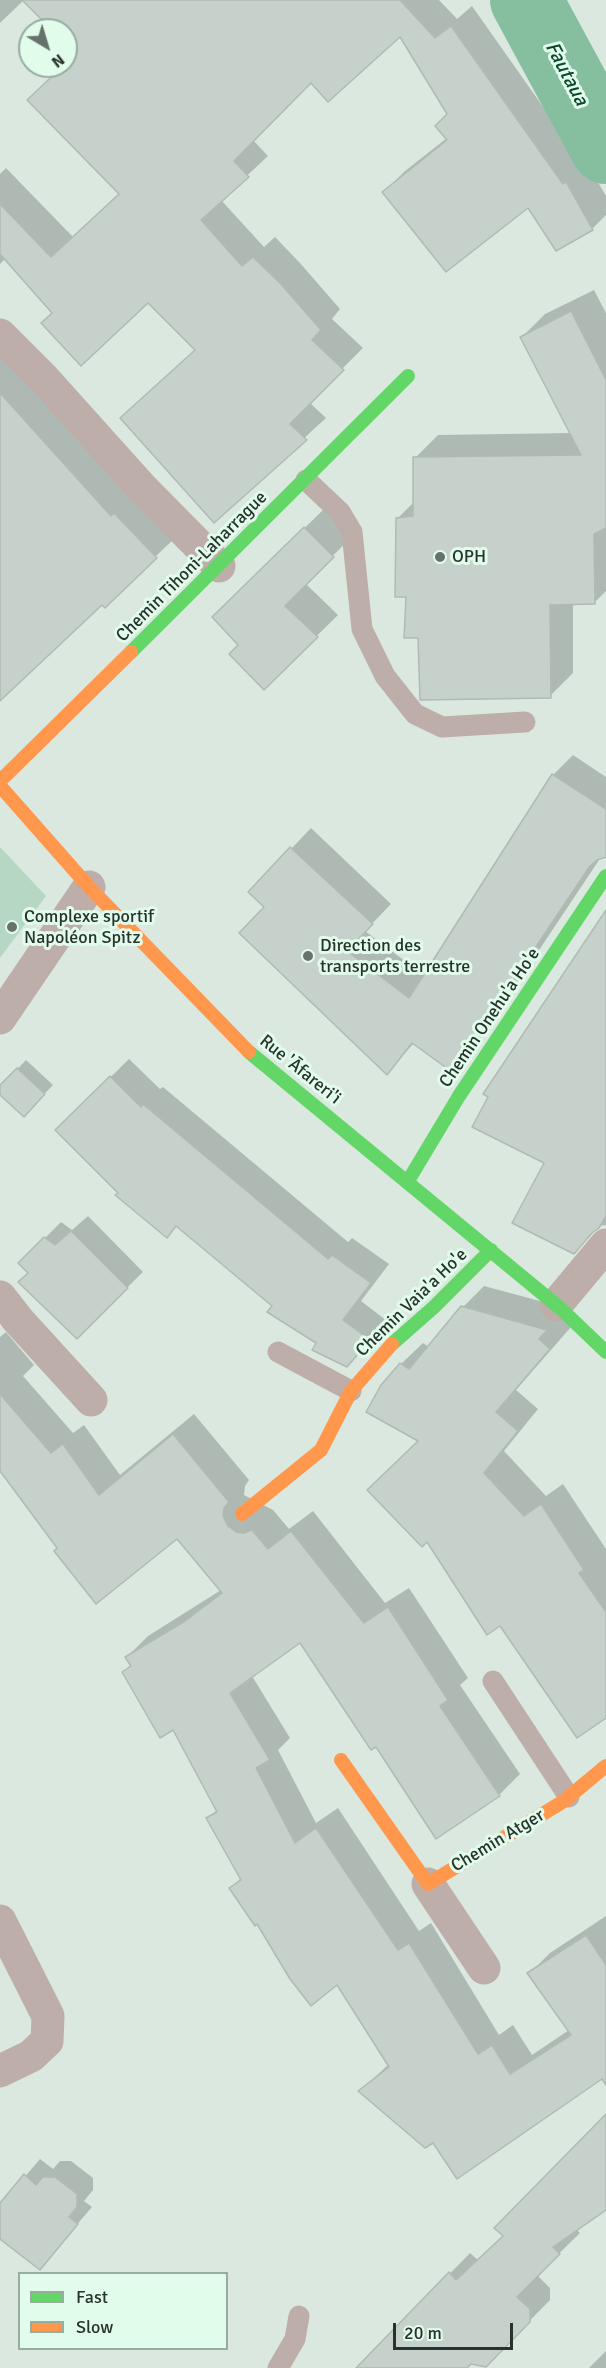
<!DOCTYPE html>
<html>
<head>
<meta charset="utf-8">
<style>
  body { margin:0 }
  #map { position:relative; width:606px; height:2368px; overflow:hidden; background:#dbe8e0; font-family:Signika,sans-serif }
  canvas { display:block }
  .legend { position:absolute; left:18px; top:2272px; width:210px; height:78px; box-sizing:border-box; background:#e2fcec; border:2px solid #98aca0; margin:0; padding:8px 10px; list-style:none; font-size:18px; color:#29332d }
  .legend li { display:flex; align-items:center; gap:12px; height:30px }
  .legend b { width:30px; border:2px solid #98aca0 }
  .north { position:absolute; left:18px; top:18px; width:60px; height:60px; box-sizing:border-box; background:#e2fcec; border:2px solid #98aca0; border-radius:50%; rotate:142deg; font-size:16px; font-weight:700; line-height:24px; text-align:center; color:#29332d }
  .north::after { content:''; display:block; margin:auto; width:21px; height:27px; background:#67726c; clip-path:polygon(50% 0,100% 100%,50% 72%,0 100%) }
  .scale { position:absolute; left:393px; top:2323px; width:120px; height:27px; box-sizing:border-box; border:3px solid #29332d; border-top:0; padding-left:8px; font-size:18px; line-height:21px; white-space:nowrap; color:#29332d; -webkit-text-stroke:4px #e2fcec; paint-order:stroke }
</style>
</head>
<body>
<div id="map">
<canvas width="606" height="2368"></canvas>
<ul class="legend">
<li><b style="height:8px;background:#63d668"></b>Fast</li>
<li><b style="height:8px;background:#ff974d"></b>Slow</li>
</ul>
<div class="north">N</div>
<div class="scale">20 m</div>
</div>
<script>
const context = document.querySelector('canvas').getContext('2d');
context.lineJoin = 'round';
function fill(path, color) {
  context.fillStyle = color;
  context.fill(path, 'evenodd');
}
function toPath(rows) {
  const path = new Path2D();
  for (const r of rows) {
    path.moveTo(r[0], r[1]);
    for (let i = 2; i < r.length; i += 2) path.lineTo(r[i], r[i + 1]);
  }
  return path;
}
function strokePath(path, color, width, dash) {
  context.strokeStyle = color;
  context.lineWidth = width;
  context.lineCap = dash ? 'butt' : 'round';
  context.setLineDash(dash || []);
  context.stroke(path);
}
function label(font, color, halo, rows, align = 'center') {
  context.font = font + ' Signika,sans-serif';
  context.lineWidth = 6;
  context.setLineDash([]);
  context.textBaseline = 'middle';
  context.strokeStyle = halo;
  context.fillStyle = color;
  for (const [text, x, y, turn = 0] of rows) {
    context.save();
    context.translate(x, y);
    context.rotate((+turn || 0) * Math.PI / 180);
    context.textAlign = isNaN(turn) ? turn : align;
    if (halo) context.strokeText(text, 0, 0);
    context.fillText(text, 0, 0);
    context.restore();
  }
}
fill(toPath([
  [0,847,46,896,0,958]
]), '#b5d7c3');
fill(toPath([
  [0,0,24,0,0,23],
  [24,0,439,0,457,19,472,6,584,165,587,163,606,196,606,215,592,229,528,206,384,192,405,171,447,138,449,114,401,35,311,81,253,140,268,156,221,200,264,247,275,237,300,263,340,309,332,319,363,348,309,402,326,418,214,521,122,418,196,349,148,301,54,313,6,258,0,264,0,174,6,168,73,237,120,193,64,66,77,53,66,42,66,30,54,30],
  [594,290,606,313,606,591,594,603,573,603,573,673,550,696,420,637,407,595,397,519,414,502,415,458,438,435,571,433,522,337,545,314],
  [0,342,176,537,155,557,0,687],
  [326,507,354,535,305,583,338,615,264,688,240,644,214,617],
  [573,755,606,777,606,856,601,857,472,1051,452,1070,414,1043,387,1073,266,907,250,892,311,828,391,904,365,931,425,976,553,775],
  [606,912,606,1225,599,1226,574,1252,546,1162],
  [129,1059,160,1089,163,1087,348,1242,352,1238,389,1264,361,1301,387,1321,346,1365,177,1225,167,1236,57,1130],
  [26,1060,53,1085,24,1115,0,1093,0,1087],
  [88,1216,143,1272,77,1337,30,1273,20,1263,61,1222,72,1230],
  [484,1286,566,1308,571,1327,516,1390,538,1409,504,1451,546,1496,563,1484,606,1549,606,1716,420,1440,401,1364,423,1343,429,1347,463,1307],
  [6,1332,34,1365,23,1376,73,1433,84,1425,120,1475,194,1414,249,1480,245,1486,244,1495,273,1510,289,1529,313,1511,385,1603,409,1588,468,1678,460,1685,520,1774,499,1795,376,1745,300,1641,252,1676,290,1738,278,1750,316,1823,338,1808,419,1931,431,1923,499,2035,513,2025,532,2055,569,2030,529,1974,550,1953,606,1916,606,2072,433,2141,360,2091,389,2064,338,1983,258,1922,231,1888,242,1877,208,1818,218,1809,174,1728,124,1672,131,1664,127,1657,148,1636,221,1590,177,1537,58,1548,0,1464,0,1337],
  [606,2117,606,2209,576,2229,580,2233,537,2275,550,2288,550,2300,506,2345,471,2362,465,2368,358,2368,470,2253,478,2260,504,2236],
  [40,2159,53,2169,60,2161,71,2161,93,2178,93,2190,84,2201,92,2207,40,2268,0,2237,0,2206],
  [606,2351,606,2368,589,2368]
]), '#0003');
strokePath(toPath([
  [526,0,606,148]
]), '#86bfa0', 72);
const building = toPath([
  [22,0,400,0,435,38,451,26,563,184,566,182,593,230,556,251,528,208,446,272,382,192,447,140,435,126,447,114,400,37,328,102,311,83,234,161,249,177,201,220,242,266,253,257,280,283,321,330,312,340,344,370,290,424,307,440,214,523,120,418,195,350,148,303,81,366,41,323,52,313,0,254,0,204,51,257,119,194,27,100,63,66,66,66,66,63,76,53,66,44,66,30,52,30,22,0],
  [571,311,606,380,606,528,594,534,595,604,550,605,551,698,420,700,418,638,404,638,406,597,395,597,396,518,413,516,413,457,581,455,520,337,571,311],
  [0,393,111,516,114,513,157,558,105,608,102,605,0,701,0,393],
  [304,527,334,557,285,606,318,637,264,690,229,654,238,645,212,617,304,527],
  [552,774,606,809,606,857,597,860,590,866,452,1072,412,1043,387,1075,239,933,264,907,248,892,290,847,373,924,347,951,409,998,552,774],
  [606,910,606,1216,599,1228,592,1233,574,1254,512,1223,544,1163,472,1127,488,1097,483,1094,606,910],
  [17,1068,45,1094,24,1117,0,1095,0,1085,17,1068],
  [110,1076,141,1107,143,1104,328,1259,332,1255,371,1283,343,1320,370,1340,347,1367,312,1350,316,1343,267,1312,272,1306,176,1226,167,1238,115,1195,118,1193,55,1130,110,1076],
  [71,1231,128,1288,77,1339,18,1282,28,1273,18,1263,44,1237,55,1245,71,1231],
  [461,1306,547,1330,539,1339,550,1349,496,1412,518,1431,484,1473,524,1516,541,1504,584,1570,579,1573,606,1612,606,1718,577,1738,500,1626,487,1635,427,1542,422,1547,367,1490,418,1441,366,1412,381,1385,400,1363,409,1369,461,1306],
  [0,1394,51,1453,63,1444,99,1495,173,1434,229,1502,224,1508,223,1516,228,1526,236,1532,244,1533,252,1530,268,1549,291,1531,364,1623,388,1607,448,1700,440,1706,500,1796,436,1839,376,1747,371,1750,300,1643,230,1693,270,1760,256,1768,295,1843,316,1828,398,1950,409,1943,478,2054,492,2045,510,2074,571,2035,527,1973,586,1935,606,1965,606,2085,602,2079,457,2179,433,2143,425,2148,358,2091,389,2067,337,1985,311,2006,290,1979,257,1924,255,1926,229,1888,241,1880,206,1818,217,1812,173,1730,160,1738,122,1672,131,1666,125,1657,185,1621,222,1593,177,1539,96,1604,54,1551,57,1548,0,1471,0,1394],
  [606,2114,606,2210,553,2247,560,2254,517,2297,530,2309,530,2322,486,2367,471,2364,467,2368,356,2368,449,2272,456,2280,503,2236,494,2228,606,2114],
  [24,2174,36,2185,43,2177,55,2177,77,2194,77,2207,69,2217,78,2224,40,2270,0,2239,0,2203,24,2174]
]);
fill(building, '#c6d1cb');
strokePath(building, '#b0bab3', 1.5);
strokePath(toPath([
  [306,480,340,512,352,532,362,629,385,676,415,714,442,727,525,722],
  [278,1352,351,1391],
  [493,1681,569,1797],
  [278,2368,295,2339,299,2316]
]), '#bdaeaa', 21);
strokePath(toPath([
  [0,335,44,379,141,487,219,566],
  [0,1018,89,887],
  [0,1297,18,1320,91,1400],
  [556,1305,606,1245],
  [428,1884,484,1968],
  [0,1921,48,2016,47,2041,31,2056,0,2071]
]), '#bdaeaa', 33);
strokePath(toPath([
  [131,652,408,376],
  [249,1052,560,1308,606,1352],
  [408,1181,459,1096,606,876],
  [392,1344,434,1307,491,1250]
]), '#63d668', 14);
strokePath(toPath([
  [0,781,131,652],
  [0,786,89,887,249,1052],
  [242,1514,321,1450,351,1391,392,1344],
  [341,1760,428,1884,564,1801,606,1766]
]), '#ff974d', 14);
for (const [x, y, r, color] of [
  [440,557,6,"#67726c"],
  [12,927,6,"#67726c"],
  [308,956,6,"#67726c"]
]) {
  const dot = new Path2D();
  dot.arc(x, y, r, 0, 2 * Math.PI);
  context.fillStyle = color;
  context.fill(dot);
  strokePath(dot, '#e2fcec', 2);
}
label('18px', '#29332d', '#e2fcec', [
  ["OPH",452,557],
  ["Complexe sportif",24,917],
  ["Napoléon Spitz",24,938],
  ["Direction des",320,946],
  ["transports terrestre",320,967]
], 'left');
label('18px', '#29332d', '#e2fcec', [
  ["Chemin Tihoni-Laharrague",192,567,-45],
  ["Chemin Onehu'a Ho'e",490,1018,-56],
  ["Rue 'Āfareri'i",300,1070,39],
  ["Chemin Vaia'a Ho'e",412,1303,-44],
  ["Chemin Atger",498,1841,-31]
]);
label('italic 20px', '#0a482d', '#e2fcec', [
  ["Fautaua",566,74,62]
]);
</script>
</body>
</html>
